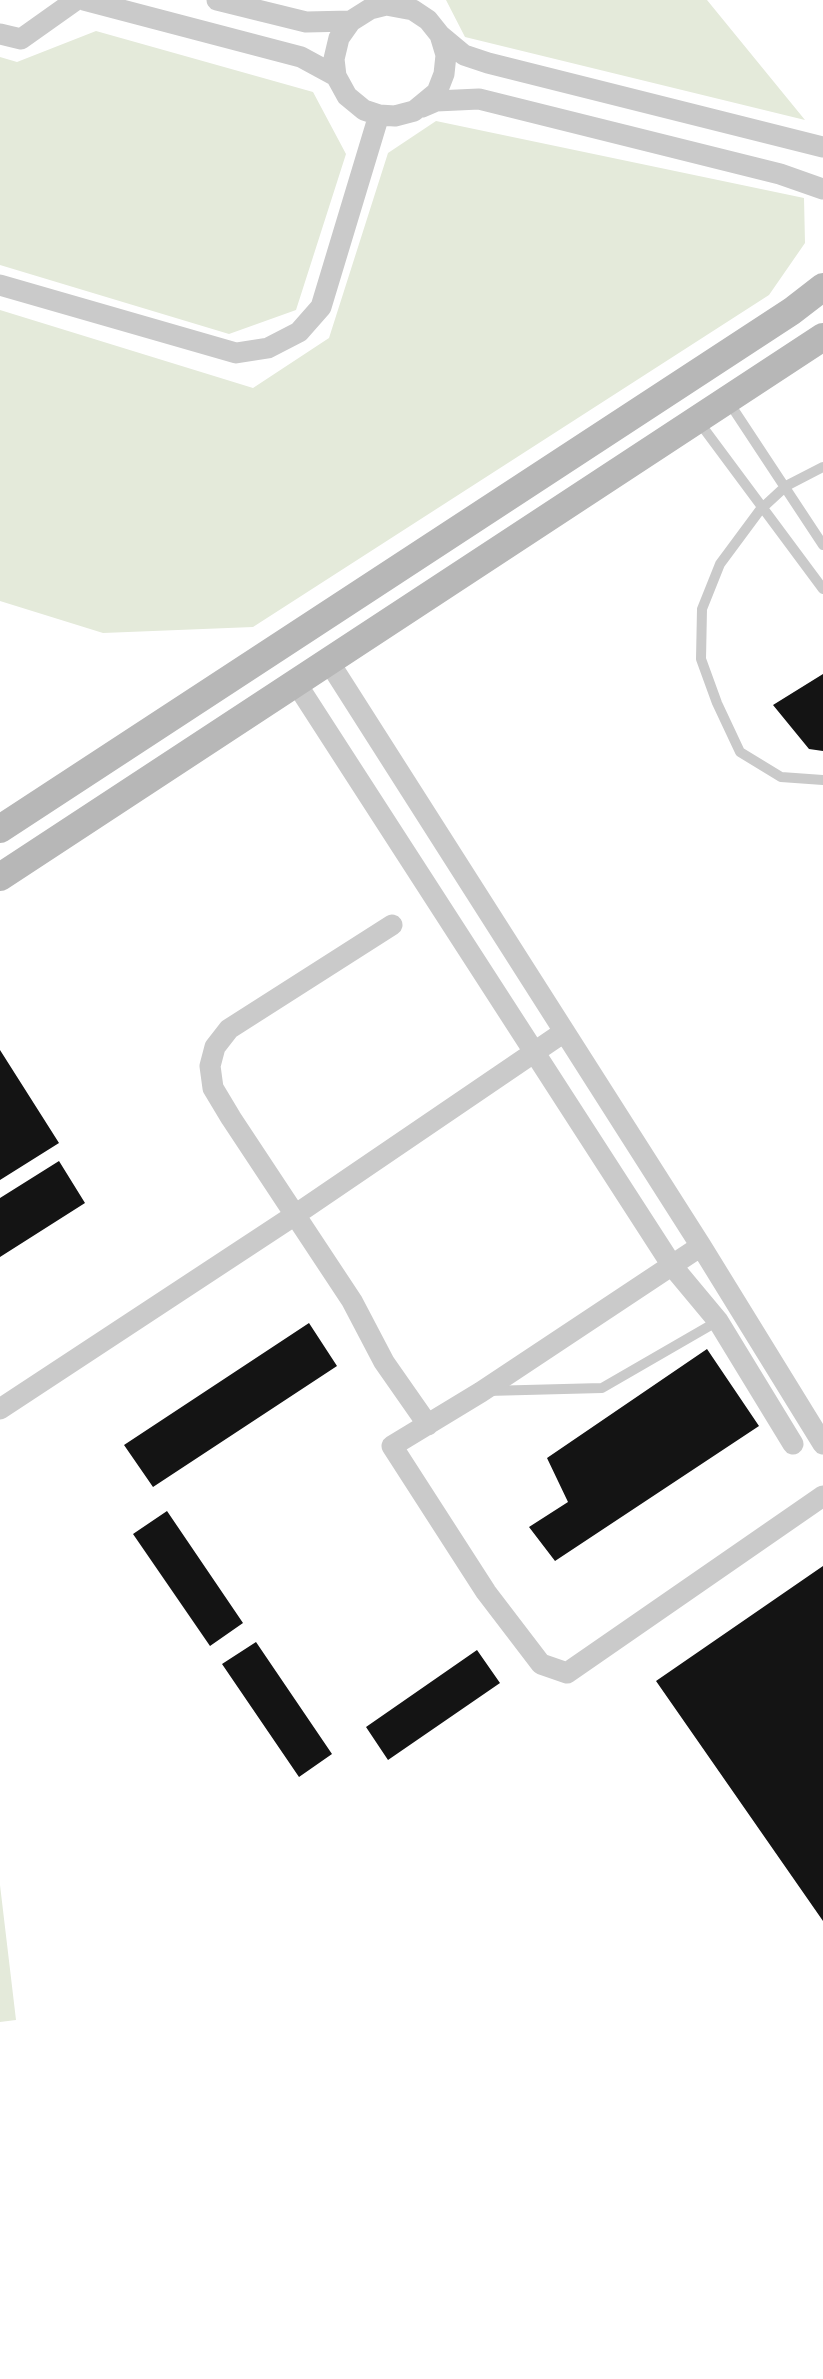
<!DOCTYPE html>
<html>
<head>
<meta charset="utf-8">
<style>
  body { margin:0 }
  canvas { display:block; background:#fff }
</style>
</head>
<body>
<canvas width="823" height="2379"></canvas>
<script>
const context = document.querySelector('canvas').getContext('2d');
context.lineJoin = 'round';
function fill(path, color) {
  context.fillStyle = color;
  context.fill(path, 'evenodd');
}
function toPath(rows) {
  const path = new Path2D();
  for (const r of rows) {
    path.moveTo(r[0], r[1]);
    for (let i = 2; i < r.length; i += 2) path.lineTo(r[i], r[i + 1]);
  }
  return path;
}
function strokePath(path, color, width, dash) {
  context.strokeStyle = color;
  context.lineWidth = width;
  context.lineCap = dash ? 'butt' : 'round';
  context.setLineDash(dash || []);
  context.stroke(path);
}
fill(toPath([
  [446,0,707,0,805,120,465,37],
  [96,31,313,92,346,154,296,310,229,334,0,265,0,57,17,62],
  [436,121,804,198,805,243,769,295,253,627,103,633,0,601,0,310,253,388,329,338,388,153],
  [0,1885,16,2020,0,2022]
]), '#e4eada');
fill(toPath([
  [823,674,823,751,809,749,773,705],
  [0,1050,59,1143,0,1180],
  [59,1161,85,1203,0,1257,0,1198],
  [309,1323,337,1366,153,1487,124,1445],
  [707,1349,759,1426,555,1561,529,1527,568,1502,547,1458],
  [167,1511,243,1623,210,1646,133,1534],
  [823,1566,823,1921,656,1681],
  [256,1642,332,1754,299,1777,222,1664],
  [477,1650,500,1683,388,1760,366,1727]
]), '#141414');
strokePath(toPath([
  [728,401,823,545],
  [699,422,823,589],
  [823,467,786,486,760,510,720,564,702,609,701,659,717,703,740,752,781,777,823,780],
  [487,1391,602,1388,718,1321]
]), '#cacaca', 10);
strokePath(toPath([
  [84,0,301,57,336,76,347,96,364,110,379,115,395,116,414,111,437,92,444,74,446,55,440,35,428,20,413,10,386,5,370,9,351,21,339,38,334,59,336,76],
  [217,0,306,22,351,21],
  [0,34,21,39,76,0],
  [440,35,464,55,488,63,823,147],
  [422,107,436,101,479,99,780,174,823,189],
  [0,285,236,353,268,348,299,332,321,307,379,115],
  [329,662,701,1246,823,1444],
  [296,683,673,1267,718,1321,793,1444],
  [392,925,229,1029,215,1047,210,1066,213,1088,231,1118,352,1301,384,1362,428,1425],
  [701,1246,481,1392,392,1446,486,1592,541,1664,567,1673,823,1496],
  [0,1409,295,1215,564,1032]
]), '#cacaca', 21);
strokePath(toPath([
  [0,829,792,311,823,287],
  [0,877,823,337]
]), '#b7b7b7', 28);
</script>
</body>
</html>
